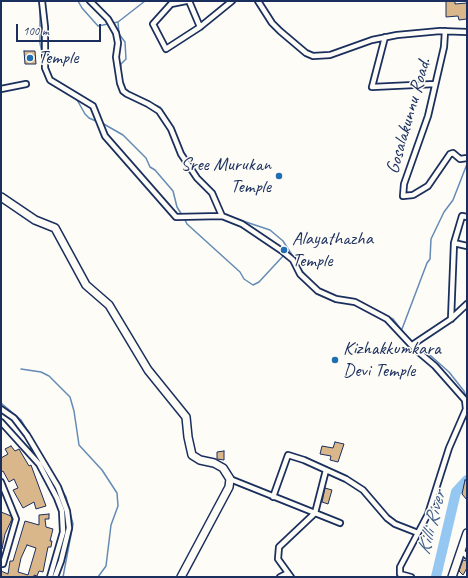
<!DOCTYPE html>
<html>
<head>
<meta charset="utf-8">
<style>
  body { margin:0 }
  #map { position:relative; width:468px; height:578px; overflow:hidden; background:#fdfcf7; font-family:Caveat,sans-serif }
  canvas { display:block }
  .frame { position:absolute; inset:0; border:2px solid #1b2f5e; pointer-events:none }
  .scale { position:absolute; left:16px; top:24px; width:85px; height:18px; box-sizing:border-box; border:2px solid #1b2f5e; border-top:0; padding-left:5px; font-size:12px; line-height:14px; white-space:nowrap; color:#1b2f5e; -webkit-text-stroke:3px #fdfcf7; paint-order:stroke }
</style>
</head>
<body>
<div id="map">
<canvas width="468" height="578"></canvas>
<div class="frame"></div>
<div class="scale">100 m</div>
</div>
<script>
const context = document.querySelector('canvas').getContext('2d');
context.lineJoin = 'round';
function toPath(rows) {
  const path = new Path2D();
  for (const r of rows) {
    path.moveTo(r[0], r[1]);
    for (let i = 2; i < r.length; i += 2) path.lineTo(r[i], r[i + 1]);
  }
  return path;
}
function strokePath(path, color, width, dash) {
  context.strokeStyle = color;
  context.lineWidth = width;
  context.lineCap = dash ? 'butt' : 'round';
  context.setLineDash(dash || []);
  context.stroke(path);
}
function fill(path, color) {
  context.fillStyle = color;
  context.fill(path, 'evenodd');
}
function label(font, color, halo, rows, align = 'center') {
  context.font = font + ' Caveat,sans-serif';
  context.lineWidth = 3;
  context.setLineDash([]);
  context.textBaseline = 'middle';
  context.strokeStyle = halo;
  context.fillStyle = color;
  for (const [text, x, y, turn = 0] of rows) {
    context.save();
    context.translate(x, y);
    context.rotate((+turn || 0) * Math.PI / 180);
    context.textAlign = isNaN(turn) ? turn : align;
    if (halo) context.strokeText(text, 0, 0);
    context.fillText(text, 0, 0);
    context.restore();
  }
}
strokePath(toPath([
  [78,1,82,8,98,26,118,22,145,1],
  [40,5,40,43,43,57],
  [118,22,119,34,125,42,126,59,121,64,120,74],
  [50,77,72,91],
  [76,98,85,114,89,118,98,122],
  [139,98,160,107,171,125],
  [102,123,123,135,146,158,150,167,155,170,173,191,177,207,182,215],
  [179,143,187,159],
  [198,176,215,192,220,206],
  [222,211,225,215,270,230,283,241,294,258],
  [184,218,187,224,240,272,244,279,253,285,259,282,284,255],
  [299,267,311,282],
  [348,299,357,300,365,305],
  [380,313,393,319,410,341,431,356,449,372,464,391,467,399],
  [402,329,427,263,430,259,431,239,444,212,453,200,467,164],
  [21,369,41,372,49,376,70,397,74,411,79,445,102,470,117,493,118,506,111,525,106,566,98,577],
  [1,403,21,420,66,497,73,524,63,577],
  [445,467,453,444]
]), '#648ab6', 1.5);
strokePath(toPath([
  [436,577,456,492,467,480]
]), '#94c7f1', 10);
const building = toPath([
  [446,1,455,1,455,4,467,3,467,19,459,20,458,16,446,17,446,1],
  [24,51,35,51,36,64,25,64,24,51],
  [335,442,344,444,338,462,330,460,331,456,320,454,322,446,333,448,335,442],
  [11,446,15,451,19,449,29,466,31,465,46,506,36,509,34,502,23,508,13,490,18,488,14,479,9,482,3,471,1,472,1,458,8,454,5,449,11,446],
  [224,451,224,460,217,459,217,452,224,451],
  [465,480,467,480,467,500,462,494,465,480],
  [325,488,332,490,328,504,322,502,325,488],
  [1,512,11,516,12,519,5,534,2,549,1,512],
  [49,514,49,519,45,519,46,527,53,529,50,541,52,541,51,547,48,547,43,572,39,571,37,576,34,575,34,577,1,577,1,571,8,574,10,561,13,561,25,521,39,525,39,515,49,514],
  [27,545,36,548,28,575,18,572,21,558,27,545],
  [463,560,467,561,467,568,463,575,459,571,463,560]
]);
fill(building, '#d9b78b');
strokePath(building, '#1b2f5e', 1);
const minor = toPath([
  [42,1,45,27,45,68,50,80,93,106,105,136,176,217,222,216],
  [90,1,108,19,116,33,118,43,116,57,120,83,123,91,127,94,148,104,159,111,171,129,181,154,197,178,212,193,222,216,242,224,282,251,293,260,300,274,318,291,336,299,355,302,387,319,415,349,435,366,465,400,466,409,449,448,428,514,400,567,400,574,411,577],
  [186,1,171,4,153,24,166,49,200,27,232,1],
  [189,1,200,27],
  [258,1,272,23,280,31,306,53,313,56,330,55,372,40,397,35,440,31,467,32],
  [445,31,444,47,428,116,404,184,403,196,413,195,428,186,450,154,453,153,460,159,467,158],
  [385,37,372,87,435,84],
  [1,89,26,84],
  [454,243,467,246],
  [451,319,454,243,462,216,467,217],
  [412,345,451,319,467,304],
  [1,409,14,418,27,435,58,487,67,511,69,528,61,561,55,577],
  [1,422,39,464,57,498,62,511,63,532,50,577],
  [230,479,340,523],
  [1,482,16,519,3,564,1,564],
  [273,497,288,455,304,460,346,479,363,490,387,518,395,524,418,533],
  [461,551,467,556],
  [280,577,288,573],
  [291,577,278,559,279,547,315,513,326,470]
]);
const secondary = toPath([
  [1,197,35,220,55,228,86,285,109,305,148,370,186,417,188,437,192,455,200,460,214,463,223,468,230,479,229,487,181,577]
]);
const primary = toPath([
  [452,577,467,533]
]);
strokePath(minor, '#1b2f5e', 8);
strokePath(secondary, '#1b2f5e', 10);
strokePath(primary, '#1b2f5e', 10);
strokePath(minor, '#fdfcf7', 4.5);
strokePath(secondary, '#fdfcf7', 7);
strokePath(primary, '#fdfcf7', 7);
for (const [x, y, r, color] of [
  [30,58,4,"#1f6fb2"],
  [279,176,4,"#1f6fb2"],
  [284,250,4,"#1f6fb2"],
  [335,360,4,"#1f6fb2"]
]) {
  const dot = new Path2D();
  dot.arc(x, y, r, 0, 2 * Math.PI);
  context.fillStyle = color;
  context.fill(dot);
  strokePath(dot, '#fdfcf7', 1.5);
}
label('19px', '#1b2f5e', '#fdfcf7', [
  ["Temple",38,58],
  ["Sree Murukan",271,165,"right"],
  ["Temple",271,187,"right"],
  ["Alayathazha",292,239],
  ["Temple",292,261],
  ["Kizhakkumkara",343,349],
  ["Devi Temple",343,371]
], 'left');
label('19px', '#1b2f5e', '#fdfcf7', [
  ["Gosalakunnu Road.",409,116,-74]
]);
label('italic 20px', '#3f5d8a', '#fdfcf7', [
  ["Killi River",432,523,-75]
]);
</script>
</body>
</html>
